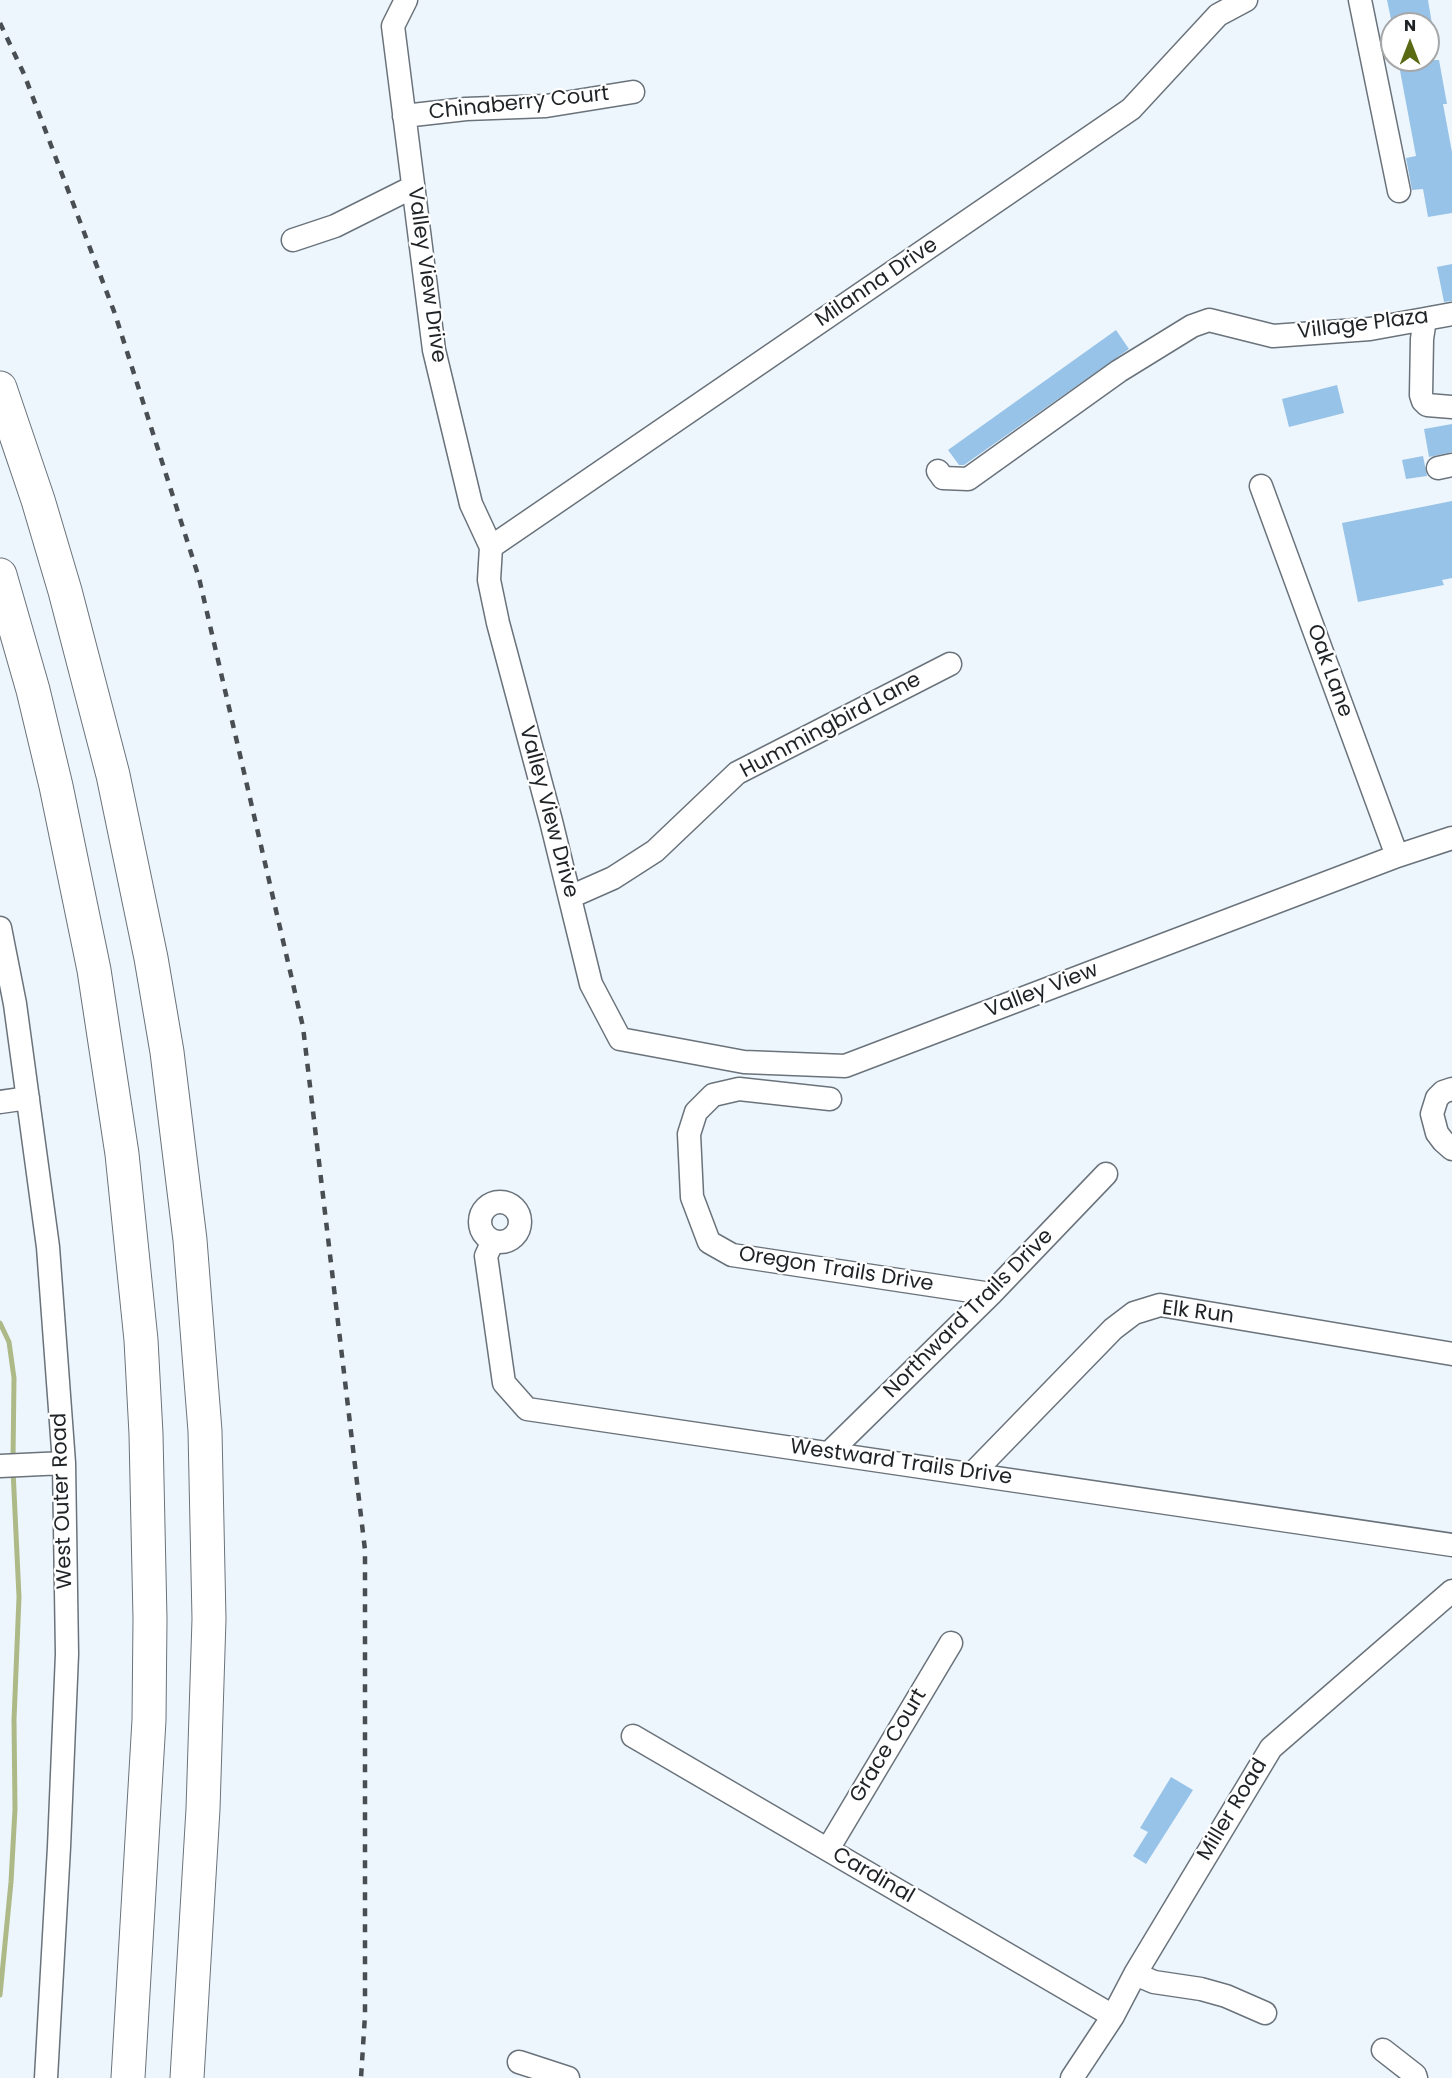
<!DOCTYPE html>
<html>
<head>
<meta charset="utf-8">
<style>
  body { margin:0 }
  #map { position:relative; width:1452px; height:2078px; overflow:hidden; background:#eef6fd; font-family:Poppins,sans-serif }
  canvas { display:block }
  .north { position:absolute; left:1380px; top:12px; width:60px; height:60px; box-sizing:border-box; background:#fff; border:2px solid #a5a7a8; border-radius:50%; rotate:0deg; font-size:16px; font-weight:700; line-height:24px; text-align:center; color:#1f2326 }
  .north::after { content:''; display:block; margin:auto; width:21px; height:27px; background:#5a6a14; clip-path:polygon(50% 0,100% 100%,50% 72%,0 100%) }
</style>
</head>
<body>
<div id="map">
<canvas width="1452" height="2078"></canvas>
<div class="north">N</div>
</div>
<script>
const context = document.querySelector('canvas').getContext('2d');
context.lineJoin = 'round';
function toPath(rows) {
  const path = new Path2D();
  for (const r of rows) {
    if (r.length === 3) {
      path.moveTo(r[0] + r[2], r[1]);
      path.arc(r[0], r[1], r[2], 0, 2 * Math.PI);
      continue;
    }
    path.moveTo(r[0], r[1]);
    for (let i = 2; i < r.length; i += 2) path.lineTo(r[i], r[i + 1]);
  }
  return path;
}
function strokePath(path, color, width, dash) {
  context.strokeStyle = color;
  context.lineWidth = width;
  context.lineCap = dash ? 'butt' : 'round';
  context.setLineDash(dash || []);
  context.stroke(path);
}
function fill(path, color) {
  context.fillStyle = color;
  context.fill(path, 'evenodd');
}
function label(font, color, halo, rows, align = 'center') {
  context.font = font + ' Poppins,sans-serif';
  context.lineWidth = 4.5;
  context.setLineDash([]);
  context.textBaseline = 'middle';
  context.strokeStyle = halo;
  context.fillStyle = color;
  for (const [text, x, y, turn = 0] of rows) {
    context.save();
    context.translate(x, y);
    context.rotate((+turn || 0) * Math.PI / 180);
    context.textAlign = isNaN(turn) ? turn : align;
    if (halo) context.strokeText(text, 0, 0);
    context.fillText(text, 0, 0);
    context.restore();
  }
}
strokePath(toPath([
  [0,1323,9,1342,14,1378,13,1460],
  [0,1995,11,1882,15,1809,14,1720,19,1597,13,1470]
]), '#adba88', 5);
fill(toPath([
  [1387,0,1428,0,1432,24,1392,24],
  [1398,60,1439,60,1447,104,1443,104,1452,152,1452,213,1428,217,1423,189,1412,190,1406,158,1416,156],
  [1452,264,1452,301,1444,302,1437,267],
  [1116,330,1129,349,964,465,959,465,948,450],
  [1337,385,1344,413,1289,427,1282,399],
  [1452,424,1452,452,1429,457,1424,429],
  [1423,456,1427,476,1406,479,1402,460],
  [1452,501,1452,578,1442,580,1444,585,1358,602,1342,523],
  [1171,1777,1193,1790,1146,1864,1133,1856,1148,1832,1140,1828]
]), '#97c3e8');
const minor = toPath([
  [406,0,393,26,434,350,471,504,491,547],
  [1360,0,1399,191],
  [404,116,466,109,546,106,633,92],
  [293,240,335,226,413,187],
  [1425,319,1422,339,1421,395,1423,401,1427,405,1452,407],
  [1438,468,1452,465],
  [938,471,943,478,968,479,1119,371,1192,326,1209,320,1273,336,1370,329,1452,314],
  [1261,486,1397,856],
  [491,547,489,580,498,623,551,821,591,984,620,1039,744,1062,845,1066,1397,856,1452,838],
  [491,547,1131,109,1218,15,1246,0],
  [570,897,613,878,655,851,737,773,950,664],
  [0,928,15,1004,48,1247,64,1463,67,1654,59,1847,46,2078],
  [1452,1089,1443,1092,1437,1098,1432,1114,1437,1133,1443,1141,1452,1149],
  [830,1099,739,1089,713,1095,696,1112,689,1134,692,1197,709,1242,732,1255,991,1294],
  [0,1102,28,1098],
  [500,1222,20],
  [493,1241,486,1256,504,1383,527,1409,1452,1545],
  [830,1452,991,1294,1106,1174],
  [0,1466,64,1463],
  [973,1473,1113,1329,1134,1313,1160,1305,1452,1354],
  [633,1736,1113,2016],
  [828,1849,951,1643],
  [1135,1974,1154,1982,1201,1989,1226,1996,1265,2013],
  [1383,2050,1415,2075,1416,2078],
  [519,2062,568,2078],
  [1072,2078,1113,2016,1135,1974,1271,1748,1452,1591]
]);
const highway = toPath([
  [0,388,38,500,65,591,113,775,151,958,167,1052,190,1240,205,1431,209,1619,203,1809,187,2078],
  [0,575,33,690,56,786,94,970,122,1154,141,1340,146,1434,150,1619,149,1720,128,2078]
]);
strokePath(minor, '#6a737b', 25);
strokePath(highway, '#6a737b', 35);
strokePath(minor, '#fff', 22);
strokePath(highway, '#fff', 33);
strokePath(toPath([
  [0,23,24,74,115,314,199,578,303,1027,365,1550,365,2015,361,2078]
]), '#494e52', 4.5, [8, 8]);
label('21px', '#1f2326', '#fff', [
  ["Chinaberry Court",519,104,-6],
  ["Valley View Drive",426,275,82],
  ["Milanna Drive",877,283,-34],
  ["Village Plaza",1363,325,-7],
  ["Oak Lane",1329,671,70],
  ["Hummingbird Lane",831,726,-28],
  ["Valley View Drive",548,812,75],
  ["Valley View",1042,991,-21],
  ["Oregon Trails Drive",836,1270,9],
  ["Elk Run",1198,1313,7],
  ["Northward Trails Drive",969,1314,-45],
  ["Westward Trails Drive",901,1463,8],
  ["West Outer Road",63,1501,-92],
  ["Grace Court",889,1746,-59],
  ["Miller Road",1233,1810,-59],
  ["Cardinal",873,1876,30]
]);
</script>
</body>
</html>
